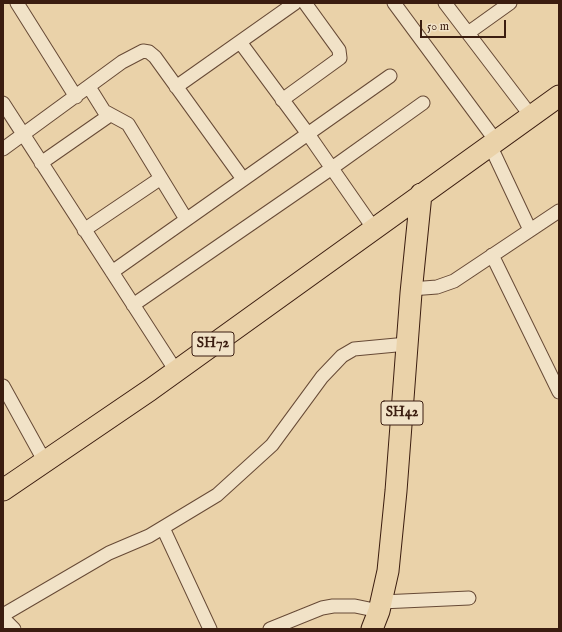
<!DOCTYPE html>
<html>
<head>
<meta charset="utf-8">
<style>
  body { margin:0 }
  #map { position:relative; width:562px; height:632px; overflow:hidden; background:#ead2a9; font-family:"IM FELL English",serif }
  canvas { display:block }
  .frame { position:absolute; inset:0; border:4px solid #3b1d10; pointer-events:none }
  .scale { position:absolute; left:420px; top:20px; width:86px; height:18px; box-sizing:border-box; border:2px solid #3b1d10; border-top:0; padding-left:5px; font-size:12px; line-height:14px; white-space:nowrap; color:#3b1d10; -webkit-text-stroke:3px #f1e2c7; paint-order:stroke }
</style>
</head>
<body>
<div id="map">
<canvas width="562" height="632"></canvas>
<div class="frame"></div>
<div class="scale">50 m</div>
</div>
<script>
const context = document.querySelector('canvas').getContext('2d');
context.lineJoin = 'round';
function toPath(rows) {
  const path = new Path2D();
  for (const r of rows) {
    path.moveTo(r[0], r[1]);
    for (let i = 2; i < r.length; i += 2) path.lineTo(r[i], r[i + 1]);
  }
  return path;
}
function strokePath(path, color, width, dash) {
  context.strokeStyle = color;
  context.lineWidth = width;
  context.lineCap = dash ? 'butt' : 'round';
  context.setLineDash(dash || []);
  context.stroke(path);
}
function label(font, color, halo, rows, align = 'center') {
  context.font = font + ' "IM FELL English",serif';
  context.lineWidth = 3.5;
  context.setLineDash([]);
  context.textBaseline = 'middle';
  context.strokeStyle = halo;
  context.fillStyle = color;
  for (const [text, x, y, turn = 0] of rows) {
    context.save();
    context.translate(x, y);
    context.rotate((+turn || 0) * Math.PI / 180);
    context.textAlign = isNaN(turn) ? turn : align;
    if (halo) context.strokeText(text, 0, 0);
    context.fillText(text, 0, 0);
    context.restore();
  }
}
const street = toPath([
  [17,3,76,97],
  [394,3,496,141],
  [445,3,531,116],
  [468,33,510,3],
  [240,42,308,134,374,229],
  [89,87,104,111,128,124,186,219],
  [176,87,295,3],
  [282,100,340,58,339,50,305,3],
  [3,103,176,371],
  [490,145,530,230],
  [3,149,122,62,143,51,149,52,155,57,243,179],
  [41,163,110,115],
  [84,230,161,178],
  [492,255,559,392],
  [112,272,390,76],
  [411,289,437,287,454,281,559,211],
  [133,305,332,168,423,103],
  [3,386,45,462],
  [163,528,210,629],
  [381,602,469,598],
  [3,615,109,553,149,536,217,495,272,445,322,377,342,356,354,349,407,344],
  [3,618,14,629],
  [270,629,322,608,333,606,355,606,379,611]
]);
const primary = toPath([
  [3,490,150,390,559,96],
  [372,629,379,611,388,571,396,491,411,293,421,194]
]);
strokePath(street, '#674a36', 15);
strokePath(primary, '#3b1d10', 23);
strokePath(street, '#f1e2c7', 13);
strokePath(primary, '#ead2a9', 21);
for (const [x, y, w] of [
  [213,344,42],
  [402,413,42]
]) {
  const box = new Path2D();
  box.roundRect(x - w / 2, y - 12, w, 24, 3);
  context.fillStyle = '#f1e2c7';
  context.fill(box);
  strokePath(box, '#3b1d10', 1);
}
label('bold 14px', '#3b1d10', null, [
  ["SH72",213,344],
  ["SH42",402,413]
]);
</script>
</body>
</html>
